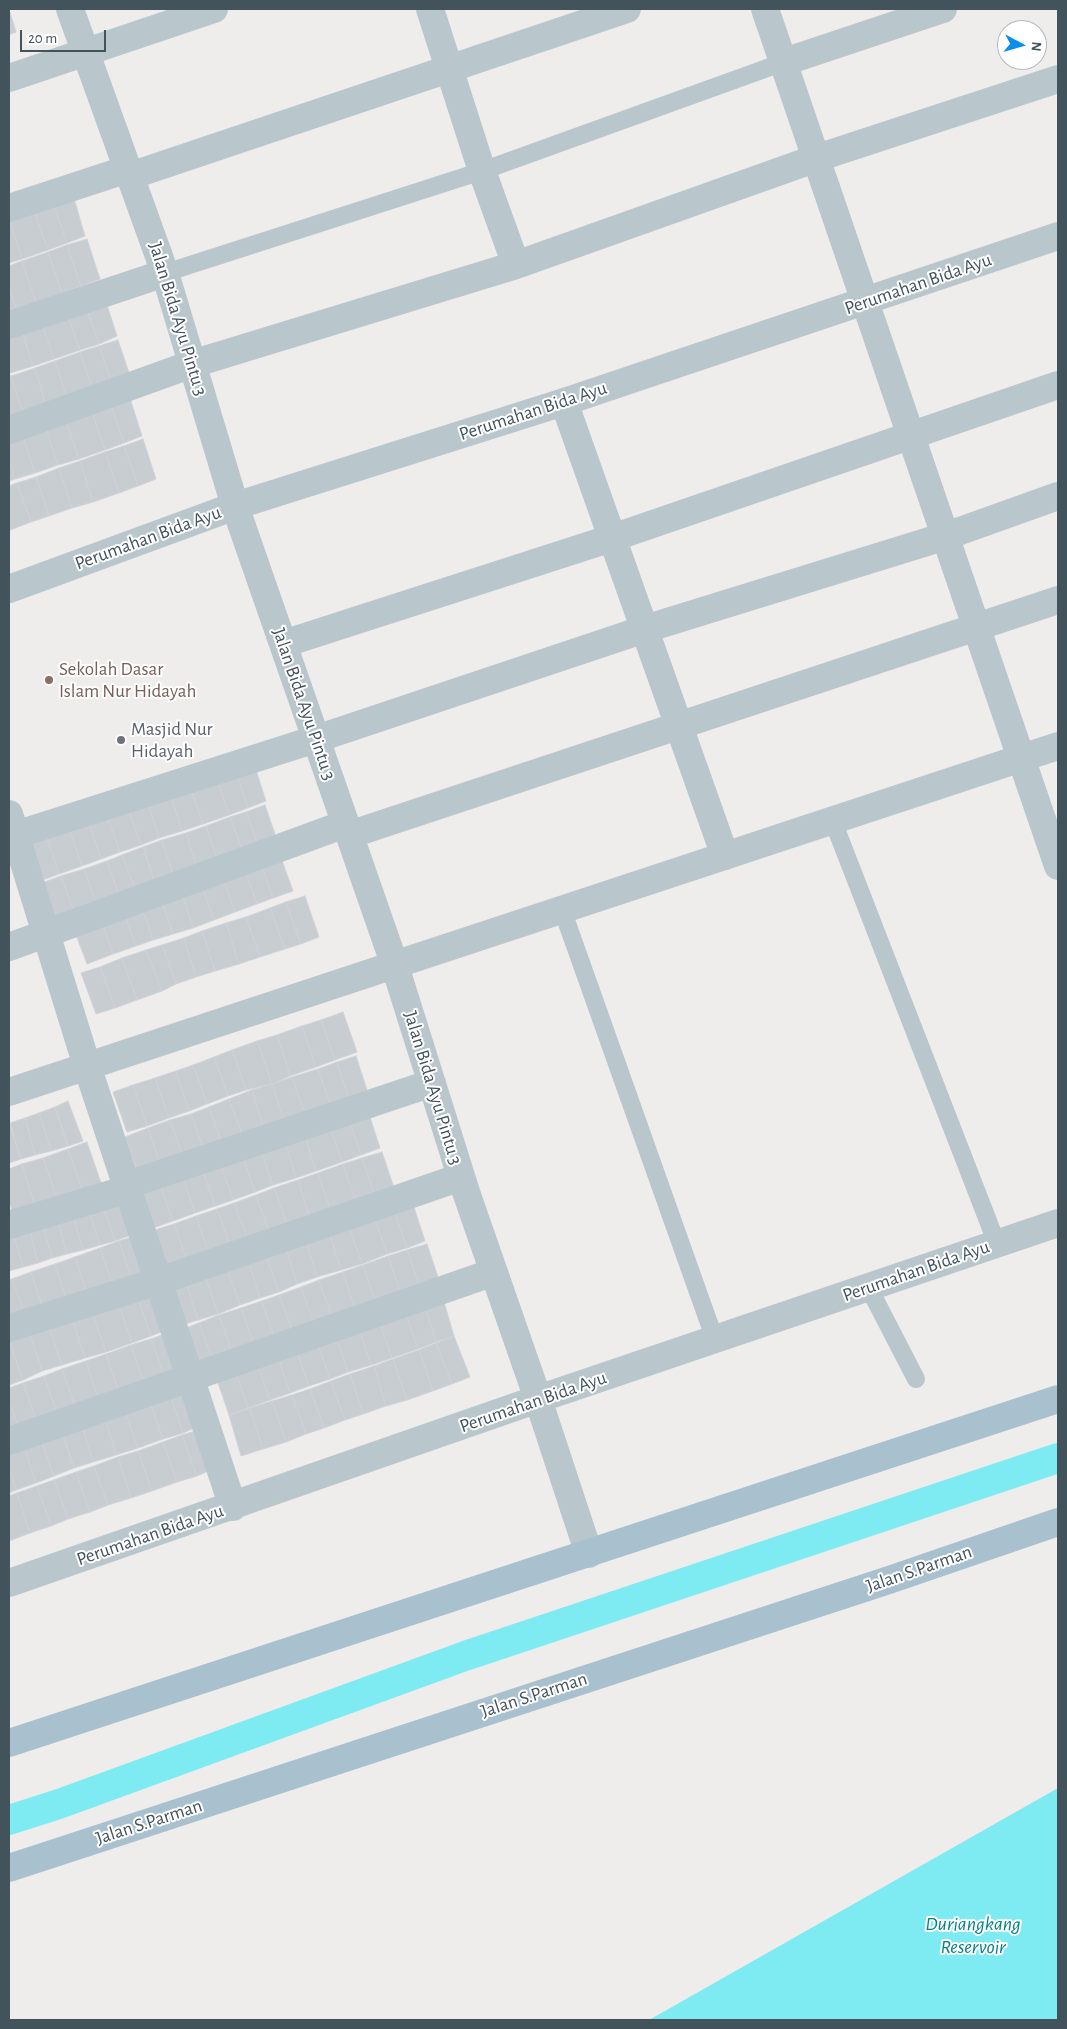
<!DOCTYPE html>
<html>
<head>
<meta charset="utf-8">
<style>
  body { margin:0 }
  #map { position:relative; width:1067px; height:2029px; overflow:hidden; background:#efecec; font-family:"Alegreya Sans",sans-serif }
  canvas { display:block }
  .frame { position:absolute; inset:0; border:10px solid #43535b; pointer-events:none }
  .north { position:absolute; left:997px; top:20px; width:50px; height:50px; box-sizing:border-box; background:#fff; border:1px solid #b4babd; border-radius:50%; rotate:96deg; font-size:14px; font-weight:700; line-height:20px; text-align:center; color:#43535b }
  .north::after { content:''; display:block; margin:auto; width:18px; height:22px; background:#0a8deb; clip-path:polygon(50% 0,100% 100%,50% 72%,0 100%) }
  .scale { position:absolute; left:20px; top:30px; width:86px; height:22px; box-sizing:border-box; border:2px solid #43535b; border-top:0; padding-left:6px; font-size:15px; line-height:18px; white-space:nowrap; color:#43535b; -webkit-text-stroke:4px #fff; paint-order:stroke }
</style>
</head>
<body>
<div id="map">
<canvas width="1067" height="2029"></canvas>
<div class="frame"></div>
<div class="north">N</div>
<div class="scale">20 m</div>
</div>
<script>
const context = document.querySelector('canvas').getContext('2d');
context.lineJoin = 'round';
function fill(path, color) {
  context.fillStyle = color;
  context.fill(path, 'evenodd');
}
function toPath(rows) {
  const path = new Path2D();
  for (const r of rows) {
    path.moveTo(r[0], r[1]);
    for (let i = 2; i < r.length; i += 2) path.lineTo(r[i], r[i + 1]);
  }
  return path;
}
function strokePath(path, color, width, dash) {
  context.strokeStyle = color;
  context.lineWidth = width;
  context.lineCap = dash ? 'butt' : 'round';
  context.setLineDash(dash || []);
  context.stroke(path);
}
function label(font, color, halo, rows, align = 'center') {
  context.font = font + ' "Alegreya Sans",sans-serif';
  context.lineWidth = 4;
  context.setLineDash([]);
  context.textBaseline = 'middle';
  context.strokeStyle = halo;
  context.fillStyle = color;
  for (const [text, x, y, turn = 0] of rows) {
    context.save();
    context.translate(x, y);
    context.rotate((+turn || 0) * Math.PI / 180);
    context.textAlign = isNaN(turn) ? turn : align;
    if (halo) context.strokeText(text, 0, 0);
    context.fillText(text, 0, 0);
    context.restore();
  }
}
fill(toPath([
  [1058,1788,1058,2020,649,2020]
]), '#7eebf3');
strokePath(toPath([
  [9,1820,59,1804,465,1656,1058,1458]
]), '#7eebf3', 30);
const building = toPath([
  [9,9,16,32,9,35,9,9],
  [73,195,85,236,67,243,53,202,73,195],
  [53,202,67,243,48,250,34,210,53,202],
  [34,210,48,250,22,259,9,218,34,210],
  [9,218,22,259,9,263,9,218],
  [87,239,100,279,81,286,67,245,87,239],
  [67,245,81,286,62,293,48,252,67,245],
  [48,252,62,293,36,302,22,261,48,252],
  [22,261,36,302,16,308,9,287,9,266,22,261],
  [9,287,16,308,9,311,9,287],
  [104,296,117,336,99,344,85,303,104,296],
  [85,303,99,344,80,350,66,310,85,303],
  [66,310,80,350,54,359,40,319,66,310],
  [40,319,54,359,33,366,20,325,40,319],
  [20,325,33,366,10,373,9,329,20,325],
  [118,340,131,379,113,387,99,346,118,340],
  [99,346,113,387,94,393,80,352,99,346],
  [80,352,94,393,68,402,55,361,80,352],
  [55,361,68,402,47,409,35,368,55,361],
  [35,368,47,409,24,416,11,376,35,368],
  [11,376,24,416,9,422,9,377,11,376],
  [129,395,142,436,124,443,110,403,129,395],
  [110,403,124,443,105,450,91,409,110,403],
  [91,409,105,450,79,459,65,418,91,409],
  [65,418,79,459,58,465,45,425,65,418],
  [45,425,58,465,35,473,22,433,45,425],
  [22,433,35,473,15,479,9,459,9,438,22,433],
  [143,439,156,479,138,486,124,446,143,439],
  [124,446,138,486,119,493,105,452,124,446],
  [105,452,119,493,93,502,80,461,105,452],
  [9,459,15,479,9,481,9,459],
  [80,461,93,502,72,508,59,468,80,461],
  [59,468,72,508,49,516,36,477,59,468],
  [36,477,49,516,31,522,17,483,36,477],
  [17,483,31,522,10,530,9,486,17,483],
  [253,761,266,801,248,808,234,767,253,761],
  [234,767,248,808,229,815,215,774,234,767],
  [215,774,229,815,203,824,189,783,215,774],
  [189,783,203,824,182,831,169,790,189,783],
  [169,790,182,831,159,838,146,798,169,790],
  [146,798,159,838,141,845,127,805,146,798],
  [127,805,141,845,120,852,106,813,127,805],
  [265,805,279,846,261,853,246,812,265,805],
  [246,812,261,853,245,859,230,817,246,812],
  [106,813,120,852,101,859,88,819,106,813],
  [230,817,245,859,220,867,206,826,230,817],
  [88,819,101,859,82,866,68,826,88,819],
  [68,826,82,866,59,874,45,833,68,826],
  [206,826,220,867,199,873,186,833,206,826],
  [45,833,59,874,40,881,26,840,45,833],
  [186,833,199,873,175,881,162,840,186,833],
  [162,840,175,881,156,886,143,847,162,840],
  [143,847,156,886,137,894,122,855,143,847],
  [279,852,293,891,273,898,259,859,279,852],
  [122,855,137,894,121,900,107,861,122,855],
  [259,859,273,898,257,904,243,865,259,859],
  [107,861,121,900,98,908,84,869,107,861],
  [243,865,257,904,235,912,221,873,243,865],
  [84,869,98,908,76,917,61,876,84,869],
  [221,873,235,912,214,920,200,880,221,873],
  [61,876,76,917,56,924,42,883,61,876],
  [200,880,214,920,193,928,180,888,200,880],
  [180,888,193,928,173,934,160,895,180,888],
  [160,895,173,934,153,940,140,902,160,895],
  [305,896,319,937,301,944,286,902,305,896],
  [140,902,153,940,136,946,123,909,140,902],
  [286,902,301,944,285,949,270,908,286,902],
  [270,908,285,949,260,957,246,917,270,908],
  [123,909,136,946,113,954,100,916,123,909],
  [100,916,113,954,87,964,73,927,100,916],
  [246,917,260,957,239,964,226,923,246,917],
  [226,923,239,964,215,971,202,931,226,923],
  [202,931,215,971,196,977,184,938,202,931],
  [184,938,196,977,176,984,162,945,184,938],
  [162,945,176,984,162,991,146,950,162,945],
  [146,950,162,991,137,1000,122,958,146,950],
  [122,958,137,1000,115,1008,100,967,122,958],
  [100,967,115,1008,96,1014,81,973,100,967],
  [343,1012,357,1052,335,1060,321,1020,343,1012],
  [321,1020,335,1060,316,1067,302,1026,321,1020],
  [302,1026,316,1067,290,1076,277,1035,302,1026],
  [277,1035,290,1076,272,1084,257,1041,277,1035],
  [257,1041,272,1084,246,1090,232,1050,257,1041],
  [232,1050,246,1090,228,1096,214,1057,232,1050],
  [356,1056,369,1096,350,1102,337,1062,356,1056],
  [214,1057,228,1096,207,1104,193,1065,214,1057],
  [337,1062,350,1102,332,1109,318,1069,337,1062],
  [193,1065,207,1104,189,1111,176,1071,193,1065],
  [318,1069,332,1109,306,1118,292,1077,318,1069],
  [176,1071,189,1111,169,1118,155,1078,176,1071],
  [292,1077,306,1118,285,1125,272,1084,292,1077],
  [155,1078,169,1118,147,1126,133,1085,155,1078],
  [272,1084,285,1125,265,1132,252,1090,272,1084],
  [133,1085,147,1126,127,1132,113,1092,133,1085],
  [252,1090,265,1132,244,1139,229,1099,252,1090],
  [229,1099,244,1139,223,1146,209,1107,229,1099],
  [68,1101,83,1141,68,1146,55,1107,68,1101],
  [55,1107,68,1146,51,1151,39,1113,55,1107],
  [209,1107,223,1146,205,1153,191,1114,209,1107],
  [367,1108,380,1148,361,1155,347,1115,367,1108],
  [39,1113,51,1151,35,1155,25,1118,39,1113],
  [191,1114,205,1153,184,1160,170,1120,191,1114],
  [347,1115,361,1155,342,1162,328,1121,347,1115],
  [25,1118,35,1155,21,1159,10,1123,25,1118],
  [170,1120,184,1160,162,1168,148,1128,170,1120],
  [328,1121,342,1162,316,1171,303,1130,328,1121],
  [9,1123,21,1159,9,1163,9,1123],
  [148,1128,162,1168,139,1176,125,1137,148,1128],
  [303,1130,316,1171,296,1178,283,1137,303,1130],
  [283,1137,296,1178,273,1185,259,1145,283,1137],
  [87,1142,101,1183,82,1189,68,1149,87,1142],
  [259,1145,273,1185,255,1192,241,1152,259,1145],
  [68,1149,82,1189,57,1198,43,1158,68,1149],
  [241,1152,255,1192,233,1200,219,1160,241,1152],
  [382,1152,395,1191,376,1198,362,1158,382,1152],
  [43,1158,57,1198,35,1205,22,1164,43,1158],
  [362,1158,376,1198,357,1205,343,1164,362,1158],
  [219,1160,233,1200,215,1206,201,1166,219,1160],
  [22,1164,35,1205,13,1213,9,1201,9,1169,22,1164],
  [343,1164,357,1205,332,1214,318,1173,343,1164],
  [201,1166,215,1206,195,1213,181,1173,201,1166],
  [181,1173,195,1213,173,1221,159,1181,181,1173],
  [318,1173,332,1214,311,1221,298,1180,318,1173],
  [298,1180,311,1221,288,1228,274,1188,298,1180],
  [159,1181,173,1221,153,1228,139,1187,159,1181],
  [274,1188,288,1228,270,1235,256,1195,274,1188],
  [124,1192,139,1232,115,1241,101,1200,124,1192],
  [256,1195,270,1235,249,1242,234,1203,256,1195],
  [101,1200,115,1241,100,1245,87,1206,101,1200],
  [412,1201,425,1241,407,1248,393,1207,412,1201],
  [234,1203,249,1242,231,1249,217,1209,234,1203],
  [87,1206,100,1245,83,1250,72,1212,87,1206],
  [393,1207,407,1248,387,1254,373,1214,393,1207],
  [217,1209,231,1249,210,1256,196,1216,217,1209],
  [72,1212,83,1250,67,1254,57,1218,72,1212],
  [373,1214,387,1254,362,1264,348,1223,373,1214],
  [196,1216,210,1256,188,1264,174,1224,196,1216],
  [57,1218,67,1254,52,1258,42,1222,57,1218],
  [42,1222,52,1258,38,1263,29,1228,42,1222],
  [348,1223,362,1264,341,1270,328,1229,348,1223],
  [174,1224,188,1264,169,1271,155,1230,174,1224],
  [29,1228,38,1263,23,1267,13,1233,29,1228],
  [328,1229,341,1270,317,1277,305,1237,328,1229],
  [13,1233,23,1267,9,1271,9,1234,13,1233],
  [138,1235,151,1275,133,1282,119,1241,138,1235],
  [305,1237,317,1277,297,1284,285,1244,305,1237],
  [119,1241,133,1282,114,1288,100,1248,119,1241],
  [285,1244,297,1284,279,1292,265,1253,285,1244],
  [427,1244,440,1283,421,1290,407,1250,427,1244],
  [100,1248,114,1288,88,1298,75,1257,100,1248],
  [407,1250,421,1290,402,1297,388,1256,407,1250],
  [265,1253,279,1292,260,1298,247,1258,265,1253],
  [388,1256,402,1297,377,1306,363,1265,388,1256],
  [75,1257,88,1298,68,1304,55,1264,75,1257],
  [247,1258,260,1298,240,1305,226,1265,247,1258],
  [55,1264,68,1304,44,1312,31,1272,55,1264],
  [226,1265,240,1305,218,1314,204,1273,226,1265],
  [363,1265,377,1306,356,1312,343,1272,363,1265],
  [31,1272,44,1312,26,1318,12,1279,31,1272],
  [343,1272,356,1312,333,1320,319,1280,343,1272],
  [204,1273,218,1314,198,1320,185,1280,204,1273],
  [12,1279,26,1318,9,1324,9,1280,12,1279],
  [185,1280,198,1320,182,1325,169,1285,185,1280],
  [319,1280,333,1320,315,1326,301,1287,319,1280],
  [301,1287,315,1326,294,1334,279,1295,301,1287],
  [156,1288,169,1329,151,1336,137,1296,156,1288],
  [279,1295,294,1334,275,1340,262,1301,279,1295],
  [442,1295,454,1336,436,1342,423,1301,442,1295],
  [137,1296,151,1336,132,1343,118,1302,137,1296],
  [262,1301,275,1340,255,1348,241,1308,262,1301],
  [423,1301,436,1342,418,1349,404,1308,423,1301],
  [118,1302,132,1343,106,1352,92,1311,118,1302],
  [241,1308,255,1348,233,1356,219,1315,241,1308],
  [404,1308,418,1349,392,1358,378,1317,404,1308],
  [92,1311,106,1352,85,1358,72,1318,92,1311],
  [219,1315,233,1356,214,1363,199,1323,219,1315],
  [378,1317,392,1358,371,1365,358,1324,378,1317],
  [72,1318,85,1358,62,1365,49,1326,72,1318],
  [199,1323,214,1363,195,1370,181,1330,199,1323],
  [358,1324,371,1365,348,1372,334,1332,358,1324],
  [49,1326,62,1365,42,1371,29,1332,49,1326],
  [29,1332,42,1371,23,1380,9,1340,29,1332],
  [170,1332,183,1372,165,1379,151,1339,170,1332],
  [334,1332,348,1372,330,1379,316,1339,334,1332],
  [454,1336,470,1377,452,1384,436,1343,454,1336],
  [151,1339,165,1379,145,1386,131,1345,151,1339],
  [316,1339,330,1379,309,1386,295,1347,316,1339],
  [9,1341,23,1380,9,1385,9,1341],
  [436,1343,452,1384,433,1391,419,1350,436,1343],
  [131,1345,145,1386,120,1395,106,1354,131,1345],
  [295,1347,309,1386,290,1393,277,1353,295,1347],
  [419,1350,433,1391,407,1400,393,1359,419,1350],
  [277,1353,290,1393,270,1400,256,1360,277,1353],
  [106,1354,120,1395,99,1401,86,1361,106,1354],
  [393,1359,407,1400,386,1406,374,1366,393,1359],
  [256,1360,270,1400,248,1408,234,1368,256,1360],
  [86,1361,99,1401,76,1409,62,1369,86,1361],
  [374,1366,386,1406,363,1414,350,1374,374,1366],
  [234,1368,248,1408,229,1415,215,1374,234,1368],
  [62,1369,76,1409,58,1415,44,1376,62,1369],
  [350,1374,363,1414,345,1420,331,1381,350,1374],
  [44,1376,58,1415,37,1423,23,1383,44,1376],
  [331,1381,345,1420,324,1428,310,1389,331,1381],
  [23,1383,37,1423,19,1429,9,1401,9,1388,23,1383],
  [188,1384,201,1425,183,1433,169,1392,188,1384],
  [310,1389,324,1428,306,1434,292,1395,310,1389],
  [169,1392,183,1433,163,1439,149,1399,169,1392],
  [292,1395,306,1434,286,1442,272,1401,292,1395],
  [149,1399,163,1439,138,1448,124,1408,149,1399],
  [9,1401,19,1429,9,1433,9,1401],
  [272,1401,286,1442,263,1449,250,1408,272,1401],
  [124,1408,138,1448,116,1455,104,1415,124,1408],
  [250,1408,263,1449,241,1456,229,1415,250,1408],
  [104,1415,116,1455,93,1462,81,1422,104,1415],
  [81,1422,93,1462,74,1468,61,1429,81,1422],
  [61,1429,74,1468,54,1476,40,1437,61,1429],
  [202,1429,215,1468,197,1476,182,1435,202,1429],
  [182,1435,197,1476,177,1482,163,1442,182,1435],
  [40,1437,54,1476,36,1483,23,1443,40,1437],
  [163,1442,177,1482,152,1491,138,1451,163,1442],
  [23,1443,36,1483,16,1490,9,1469,9,1448,23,1443],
  [138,1451,152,1491,131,1498,118,1457,138,1451],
  [118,1457,131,1498,108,1505,94,1466,118,1457],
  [94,1466,108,1505,90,1512,76,1472,94,1466],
  [9,1469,16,1490,9,1493,9,1469],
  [76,1472,90,1512,68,1519,54,1480,76,1472],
  [54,1480,68,1519,51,1526,37,1486,54,1480],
  [37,1486,51,1526,30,1533,17,1493,37,1486],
  [17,1493,30,1533,9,1541,9,1496,17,1493]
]);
fill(building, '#c8cdd2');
strokePath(building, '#cfd3d9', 1);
strokePath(toPath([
  [165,273,482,171,784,62],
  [833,821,997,1244],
  [562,909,715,1340],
  [869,1288,916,1379]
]), '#b9c7cd', 18);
strokePath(toPath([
  [70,9,165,273,235,506,394,963,466,1192,538,1399,589,1554],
  [430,9,482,171,516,265],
  [765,9,1058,866],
  [784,62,943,9],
  [9,78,214,9],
  [130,176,627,9],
  [9,208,128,169],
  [9,325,165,273],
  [564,402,725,856],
  [9,430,192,364,516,265,817,158,1058,79],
  [9,589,235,506,564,402,1058,236],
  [283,644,612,538,1058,385],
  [9,814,87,1066,233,1507],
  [349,835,1058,600],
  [9,837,316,739,645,629,946,536,1058,496],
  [9,947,345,824],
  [9,1092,1058,746],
  [127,1185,432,1083],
  [9,1225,128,1189],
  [9,1328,159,1281,461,1177],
  [9,1441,494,1272],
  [9,1583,538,1399,1058,1223]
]), '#b9c7cd', 28);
strokePath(toPath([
  [9,1743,1058,1399],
  [9,1868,889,1580,1058,1522]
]), '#a9c1ce', 28);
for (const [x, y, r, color] of [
  [49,680,5,"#8d6e63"],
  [121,740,5,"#6b7280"]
]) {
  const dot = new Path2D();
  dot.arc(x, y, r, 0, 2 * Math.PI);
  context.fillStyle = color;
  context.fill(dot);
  strokePath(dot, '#fff', 2);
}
label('19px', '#43535b', '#fff', [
  ["Perumahan Bida Ayu",918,284,-19],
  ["Jalan Bida Ayu Pintu 3",178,319,73],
  ["Perumahan Bida Ayu",533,411,-18],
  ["Perumahan Bida Ayu",148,538,-20],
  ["Jalan Bida Ayu Pintu 3",304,704,71],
  ["Jalan Bida Ayu Pintu 3",433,1088,73],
  ["Perumahan Bida Ayu",916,1271,-19],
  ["Perumahan Bida Ayu",533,1402,-19],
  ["Perumahan Bida Ayu",150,1535,-19],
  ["Jalan S.Parman",919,1569,-19],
  ["Jalan S.Parman",534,1695,-18],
  ["Jalan S.Parman",149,1822,-18]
]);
label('19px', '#785e54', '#fff', [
  ["Sekolah Dasar",59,669],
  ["Islam Nur Hidayah",59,691]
], 'left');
label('19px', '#5b616d', '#fff', [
  ["Masjid Nur",131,729],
  ["Hidayah",131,751]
], 'left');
label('italic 20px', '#058088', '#fff', [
  ["Duriangkang",973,1924],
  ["Reservoir",973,1947]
]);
</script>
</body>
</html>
